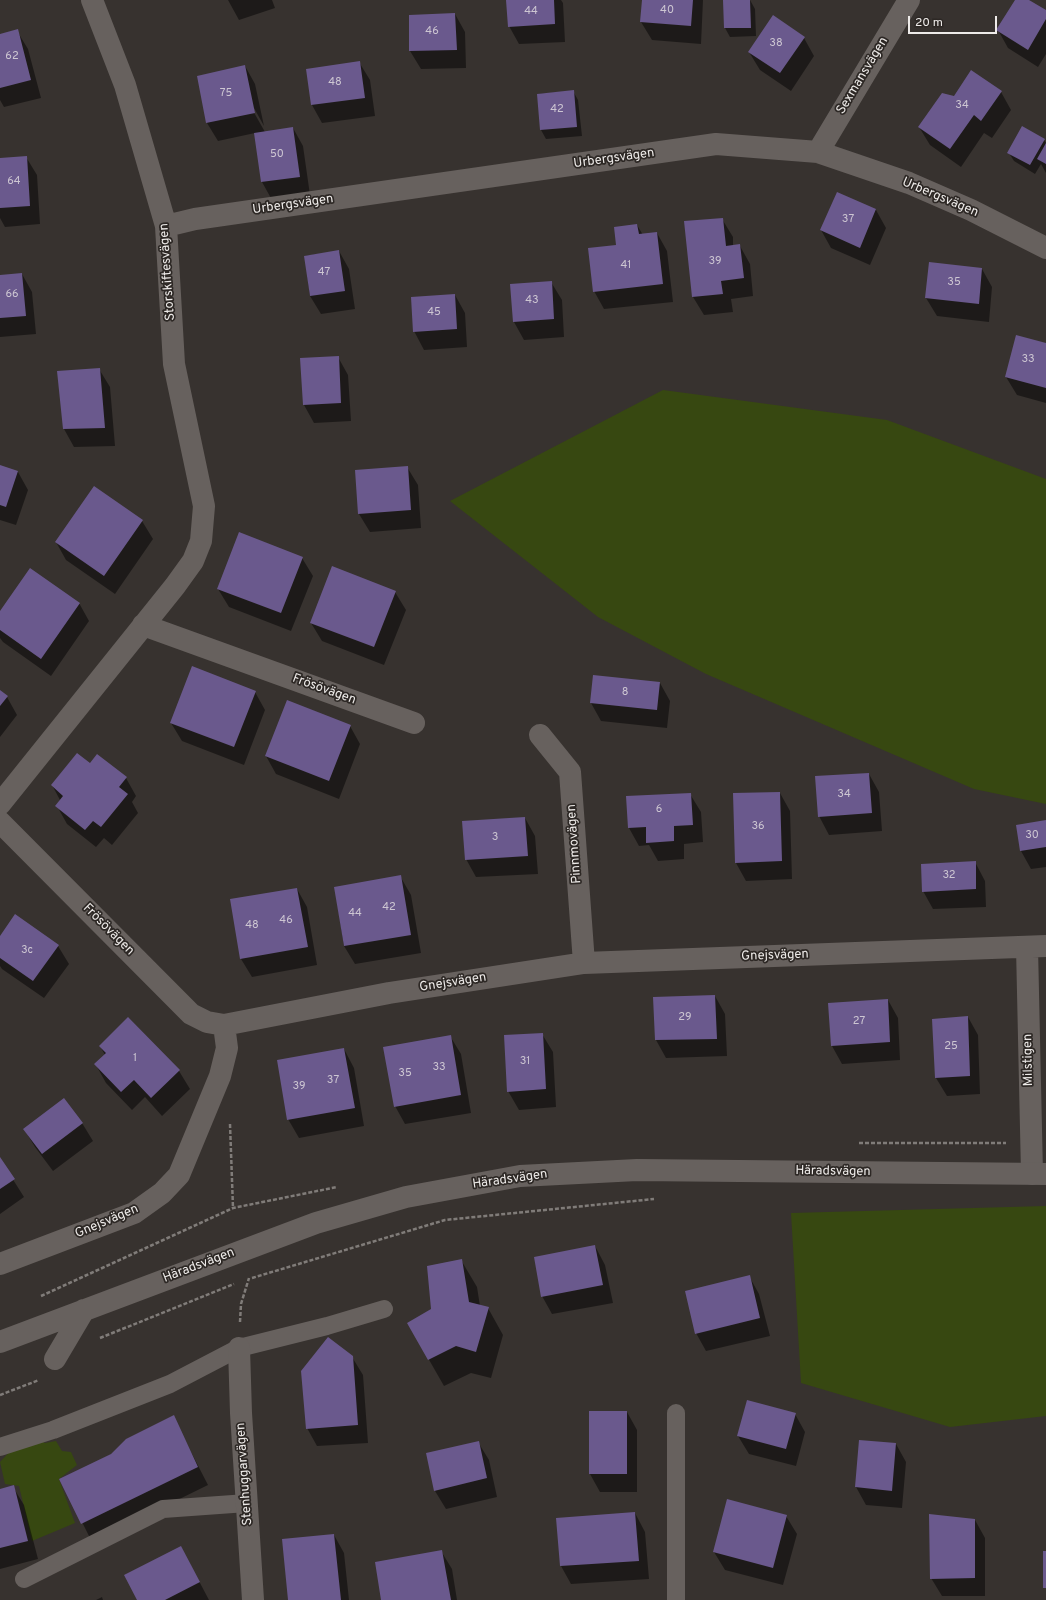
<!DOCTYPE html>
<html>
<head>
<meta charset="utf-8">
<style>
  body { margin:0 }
  #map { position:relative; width:1046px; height:1600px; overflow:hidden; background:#37322f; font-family:Overpass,sans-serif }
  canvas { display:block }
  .scale { position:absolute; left:908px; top:16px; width:89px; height:18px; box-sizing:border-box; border:2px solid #eeebe9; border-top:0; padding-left:5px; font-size:12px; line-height:14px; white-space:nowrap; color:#eeebe9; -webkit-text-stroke:3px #2d2825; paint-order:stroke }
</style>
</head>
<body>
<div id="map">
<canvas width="1046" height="1600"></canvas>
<div class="scale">20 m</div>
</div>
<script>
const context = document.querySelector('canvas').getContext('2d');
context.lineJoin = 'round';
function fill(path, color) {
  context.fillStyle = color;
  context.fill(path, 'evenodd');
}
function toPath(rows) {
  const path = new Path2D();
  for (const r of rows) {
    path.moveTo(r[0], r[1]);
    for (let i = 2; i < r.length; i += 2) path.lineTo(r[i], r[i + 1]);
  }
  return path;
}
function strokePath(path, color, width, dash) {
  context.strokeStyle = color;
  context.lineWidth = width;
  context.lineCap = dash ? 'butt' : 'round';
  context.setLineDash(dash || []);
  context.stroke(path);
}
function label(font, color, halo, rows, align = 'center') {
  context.font = font + ' Overpass,sans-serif';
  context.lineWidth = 3.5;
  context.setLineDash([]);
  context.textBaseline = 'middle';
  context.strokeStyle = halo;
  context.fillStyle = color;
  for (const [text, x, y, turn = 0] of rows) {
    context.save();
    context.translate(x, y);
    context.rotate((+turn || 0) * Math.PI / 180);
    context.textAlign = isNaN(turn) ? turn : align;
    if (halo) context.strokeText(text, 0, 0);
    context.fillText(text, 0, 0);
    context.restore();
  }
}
fill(toPath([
  [663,390,887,420,1046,479,1046,804,974,789,706,674,598,617,450,501],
  [1046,1206,1046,1416,950,1427,801,1383,791,1213],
  [35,1437,45,1443,56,1441,62,1451,71,1452,77,1465,59,1479,75,1523,32,1541,19,1486,5,1484,0,1462,14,1447]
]), '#374811');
fill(toPath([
  [228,0,272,0,275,8,239,20],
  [507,0,561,0,563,3,565,42,519,44,509,26],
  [643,0,703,0,701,44,652,40,641,22],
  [750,0,755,9,756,36,730,37,725,28,724,1],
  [1016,0,1027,0,1046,12,1046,54,1038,67,1008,48,998,30],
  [455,14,465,32,466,68,421,69,410,51],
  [17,31,28,49,41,98,4,107,0,100,0,35],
  [804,38,814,56,791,91,760,70,749,52],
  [359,62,370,80,375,116,322,123,312,105,307,70],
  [245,66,255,84,264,126,254,108,252,109,265,132,293,128,303,146,310,195,272,200,262,182,255,133,218,141,207,123],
  [573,91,578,100,582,136,546,139,541,130,538,94],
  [1001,92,1011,110,992,138,984,133,961,167,930,145,919,127,954,97],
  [1044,140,1046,143,1046,173,1041,164,1035,174,1014,161,1009,153],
  [26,157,37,175,40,224,5,227,0,218,0,159],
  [837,193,876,210,886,228,870,265,831,248,821,230],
  [722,219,733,237,733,246,740,246,750,264,753,296,731,299,733,312,704,315,693,297],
  [637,225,643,235,657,233,667,251,673,302,604,309,594,291,617,245],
  [339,251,349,269,355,309,321,314,310,296,305,256],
  [982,269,992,287,989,322,937,316,926,298],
  [22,274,32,292,36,334,0,337,0,276],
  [551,282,562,300,564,337,524,340,514,322,511,285],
  [455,295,465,313,467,347,424,350,414,331],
  [1046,344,1046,403,1017,395,1006,377],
  [338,357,348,375,351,421,314,423,304,405],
  [99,369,110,387,115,446,74,447,64,429,58,372],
  [0,466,18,472,28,490,16,525,0,520],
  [407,467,418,485,421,528,370,532,359,514,356,471],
  [142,521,153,539,115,594,66,560,56,542],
  [302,558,313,576,291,631,229,607,218,589],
  [395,592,406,610,384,665,322,641,311,623],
  [79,603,89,621,51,676,3,642,0,638,0,613],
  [660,683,670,701,667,728,601,721,591,703],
  [0,691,7,697,17,715,0,737],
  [255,692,265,710,244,765,182,741,171,723],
  [350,726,360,744,339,799,276,774,266,756],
  [90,765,126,778,136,796,132,802,138,813,112,845,104,838,96,847,67,824,57,806,60,800,52,785],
  [869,774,879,792,882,831,829,835,819,816],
  [780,793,790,811,792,879,746,881,736,863],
  [690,794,701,812,703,842,684,844,684,859,658,861,649,845,639,846,629,828],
  [525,818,535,836,538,874,476,877,466,859],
  [1046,821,1046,867,1031,869,1021,851],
  [975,862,985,881,986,907,933,909,923,891],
  [400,876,411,895,421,953,355,964,344,946,335,888],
  [297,889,307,907,317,965,252,977,241,959],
  [0,938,58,946,69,964,44,998,2,969,0,966],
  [715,996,725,1014,727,1056,666,1058,656,1040],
  [888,1000,898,1018,900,1060,842,1064,832,1046],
  [968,1017,978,1035,980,1094,947,1096,936,1078],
  [128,1018,179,1071,190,1089,162,1116,145,1097,132,1110,106,1083,96,1065,105,1055,100,1046],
  [542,1034,553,1052,556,1107,519,1110,508,1091],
  [450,1036,461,1054,471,1113,405,1124,395,1106],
  [344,1049,354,1068,364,1126,299,1138,288,1119],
  [82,1123,93,1141,53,1171,35,1147,24,1129],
  [0,1159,24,1197,0,1214],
  [595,1246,605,1265,613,1303,552,1314,542,1296],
  [461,1260,477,1287,480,1306,488,1308,503,1335,491,1378,471,1373,444,1386,408,1323,432,1309],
  [749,1276,759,1294,770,1336,706,1351,696,1333],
  [352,1357,363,1375,368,1443,317,1446,307,1428],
  [627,1412,637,1430,637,1492,600,1492,590,1474],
  [795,1414,805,1432,796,1466,749,1454,738,1436],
  [173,1417,208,1485,92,1542,61,1480,112,1454],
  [478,1442,489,1460,497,1497,446,1509,435,1491],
  [896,1444,906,1462,902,1508,866,1505,856,1487],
  [13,1487,24,1505,38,1559,0,1569,0,1490],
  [635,1513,645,1532,649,1579,571,1584,561,1566],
  [786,1516,797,1534,783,1585,725,1570,714,1552],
  [975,1520,985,1538,985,1596,942,1596,931,1578],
  [334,1535,344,1553,349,1600,289,1600],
  [181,1547,209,1600,138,1600],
  [441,1551,452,1569,457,1600,382,1600],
  [102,1597,103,1600,96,1600]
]), '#0007');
fill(toPath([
  [506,0,554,0,555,24,508,27],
  [642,0,693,0,691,26,640,22],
  [723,0,750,0,751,28,724,28],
  [1015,0,1029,0,1046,10,1046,19,1028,50,996,30],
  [455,13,457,50,409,51,409,15],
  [773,15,805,37,780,73,748,52],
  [18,29,31,80,0,88,0,34],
  [360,61,365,98,311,105,306,69],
  [245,65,255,113,206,123,197,76],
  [971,70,1002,91,981,121,974,115,950,149,918,127,942,93,954,96],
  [574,90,577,127,540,130,537,94],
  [1022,126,1045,139,1030,165,1007,153],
  [293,127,300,177,261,182,254,133],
  [1046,143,1046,164,1037,159],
  [27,156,30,206,0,208,0,158],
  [837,192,876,209,860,248,820,230],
  [723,218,726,246,740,244,744,278,721,281,723,294,692,297,684,221],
  [637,224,639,234,657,232,663,284,593,292,588,248,616,245,614,227],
  [339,250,345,291,310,296,304,256],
  [929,262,982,268,979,304,925,298],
  [22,273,26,316,0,318,0,275],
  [552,281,554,319,513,322,510,284],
  [455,294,457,329,413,332,411,297],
  [1016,335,1046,343,1046,388,1005,377],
  [339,356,341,403,303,405,300,358],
  [100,368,105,428,63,429,57,371],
  [0,465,18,471,6,507,0,505],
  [408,466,411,510,358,514,355,470],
  [94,486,143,520,104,576,55,542],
  [239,532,303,557,281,613,217,589],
  [332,566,396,591,374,647,310,623],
  [30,568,80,603,41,659,0,630,0,611],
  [192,666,256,691,234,747,170,723],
  [593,675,660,682,657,710,590,703],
  [0,690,8,696,0,706],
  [287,700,351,725,329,781,265,756],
  [77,753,90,763,97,754,127,777,119,787,128,794,101,827,93,821,85,830,55,806,63,796,51,785],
  [869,773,872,813,818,817,815,776],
  [780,792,782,861,735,863,733,793],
  [691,793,693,825,674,826,674,841,646,843,646,827,628,828,626,796],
  [525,817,528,856,465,860,462,821],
  [1046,820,1046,847,1020,851,1016,825],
  [976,861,976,889,922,892,921,864],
  [401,875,411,935,344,946,334,887],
  [297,888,308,947,240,959,230,899],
  [15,914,59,945,33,981,0,958,0,936],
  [715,995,717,1039,655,1040,653,997],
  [888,999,890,1042,831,1046,828,1003],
  [968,1016,970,1076,935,1078,932,1019],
  [128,1017,180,1070,151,1098,134,1080,121,1092,94,1064,106,1053,99,1046],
  [543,1033,546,1089,507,1092,504,1035],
  [451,1035,461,1095,394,1107,383,1047],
  [344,1048,355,1108,287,1120,277,1060],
  [64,1098,83,1123,42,1154,23,1129],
  [0,1157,15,1179,0,1189],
  [595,1245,603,1285,541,1297,534,1257],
  [462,1259,469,1302,489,1307,476,1352,456,1346,428,1360,407,1323,431,1309,427,1266],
  [750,1275,760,1318,695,1334,685,1291],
  [328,1337,353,1356,358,1425,306,1429,301,1371],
  [747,1400,796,1413,786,1449,737,1436],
  [589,1411,627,1411,627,1474,589,1474],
  [174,1415,198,1467,81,1524,59,1479,111,1454,126,1439],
  [859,1440,896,1443,892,1491,855,1487],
  [479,1441,487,1478,434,1491,426,1453],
  [14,1485,28,1541,0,1548,0,1489],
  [727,1499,787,1515,773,1568,713,1552],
  [635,1512,639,1561,560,1566,556,1518],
  [929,1514,975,1519,975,1578,930,1579],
  [334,1534,341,1600,288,1600,282,1539],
  [181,1546,200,1582,165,1600,137,1600,124,1575],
  [442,1550,451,1600,381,1600,375,1562],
  [1043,1551,1046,1551,1046,1588,1043,1588]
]), '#6a598d');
strokePath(toPath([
  [230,1124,233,1208],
  [859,1143,1006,1143],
  [252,1278,445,1220,654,1199],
  [41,1296,233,1208,337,1187],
  [240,1322,241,1304,249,1278],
  [100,1338,234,1284],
  [0,1395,39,1380]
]), '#807c79', 2.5, [4, 2]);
strokePath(toPath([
  [0,1447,53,1430,170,1384,239,1348,327,1326,384,1309],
  [24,1579,163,1509,247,1503],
  [676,1600,676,1413]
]), '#67615e', 18);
strokePath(toPath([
  [818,152,909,0],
  [166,226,195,219,716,144,818,152,909,183,971,210,1046,248],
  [143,625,414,723],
  [540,735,570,772,584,963],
  [0,804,175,586,193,561,201,541,204,506,174,364,166,226,125,85,92,0],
  [0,822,191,1014,207,1022,224,1025,389,993,584,963,1046,946],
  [1027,947,1032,1174],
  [0,1264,134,1213,162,1193,179,1175,220,1076,227,1048,224,1025],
  [239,1348,241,1413,253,1600]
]), '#67615e', 22);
strokePath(toPath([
  [0,1342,316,1223,406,1197,520,1176,637,1170,1046,1174],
  [55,1359,84,1310]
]), '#67615e', 22);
label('11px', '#cdc6d2', null, [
  ["40",667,11],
  ["44",531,12],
  ["46",432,32],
  ["38",776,44],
  ["62",12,57],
  ["48",335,83],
  ["75",226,94],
  ["34",962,106],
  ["42",557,110],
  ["50",277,155],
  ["64",14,182],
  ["37",848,220],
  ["39",715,262],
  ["41",626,266],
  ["47",324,273],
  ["35",954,283],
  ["66",12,295],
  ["43",532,301],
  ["45",434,313],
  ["33",1028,360],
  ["8",625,693],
  ["34",844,795],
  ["6",659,810],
  ["36",758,827],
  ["30",1032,836],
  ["3",495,838],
  ["32",949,876],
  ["42",389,908],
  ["44",355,914],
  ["46",286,921],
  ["48",252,926],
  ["3c",27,951],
  ["29",685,1018],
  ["27",859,1022],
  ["25",951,1047],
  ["1",135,1059],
  ["31",525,1062],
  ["33",439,1068],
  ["35",405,1074],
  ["37",333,1081],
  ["39",299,1087]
]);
label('13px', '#eeebe9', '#2d2825', [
  ["Sexmansvägen",863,76,-59],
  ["Urbergsvägen",614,159,-8],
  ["Urbergsvägen",940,198,23],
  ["Urbergsvägen",293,205,-8],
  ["Storskiftesvägen",168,272,-94],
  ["Frösövägen",324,690,20],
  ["Pinnmovägen",575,844,-94],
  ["Frösövägen",108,930,45],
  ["Gnejsvägen",775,956,-2],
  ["Gnejsvägen",453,983,-9],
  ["Milstigen",1029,1060,-91],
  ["Häradsvägen",833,1172,1],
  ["Häradsvägen",510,1180,-8],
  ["Gnejsvägen",107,1222,-23],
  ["Häradsvägen",199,1266,-21],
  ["Stenhuggarvägen",245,1474,-94]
]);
</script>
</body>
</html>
